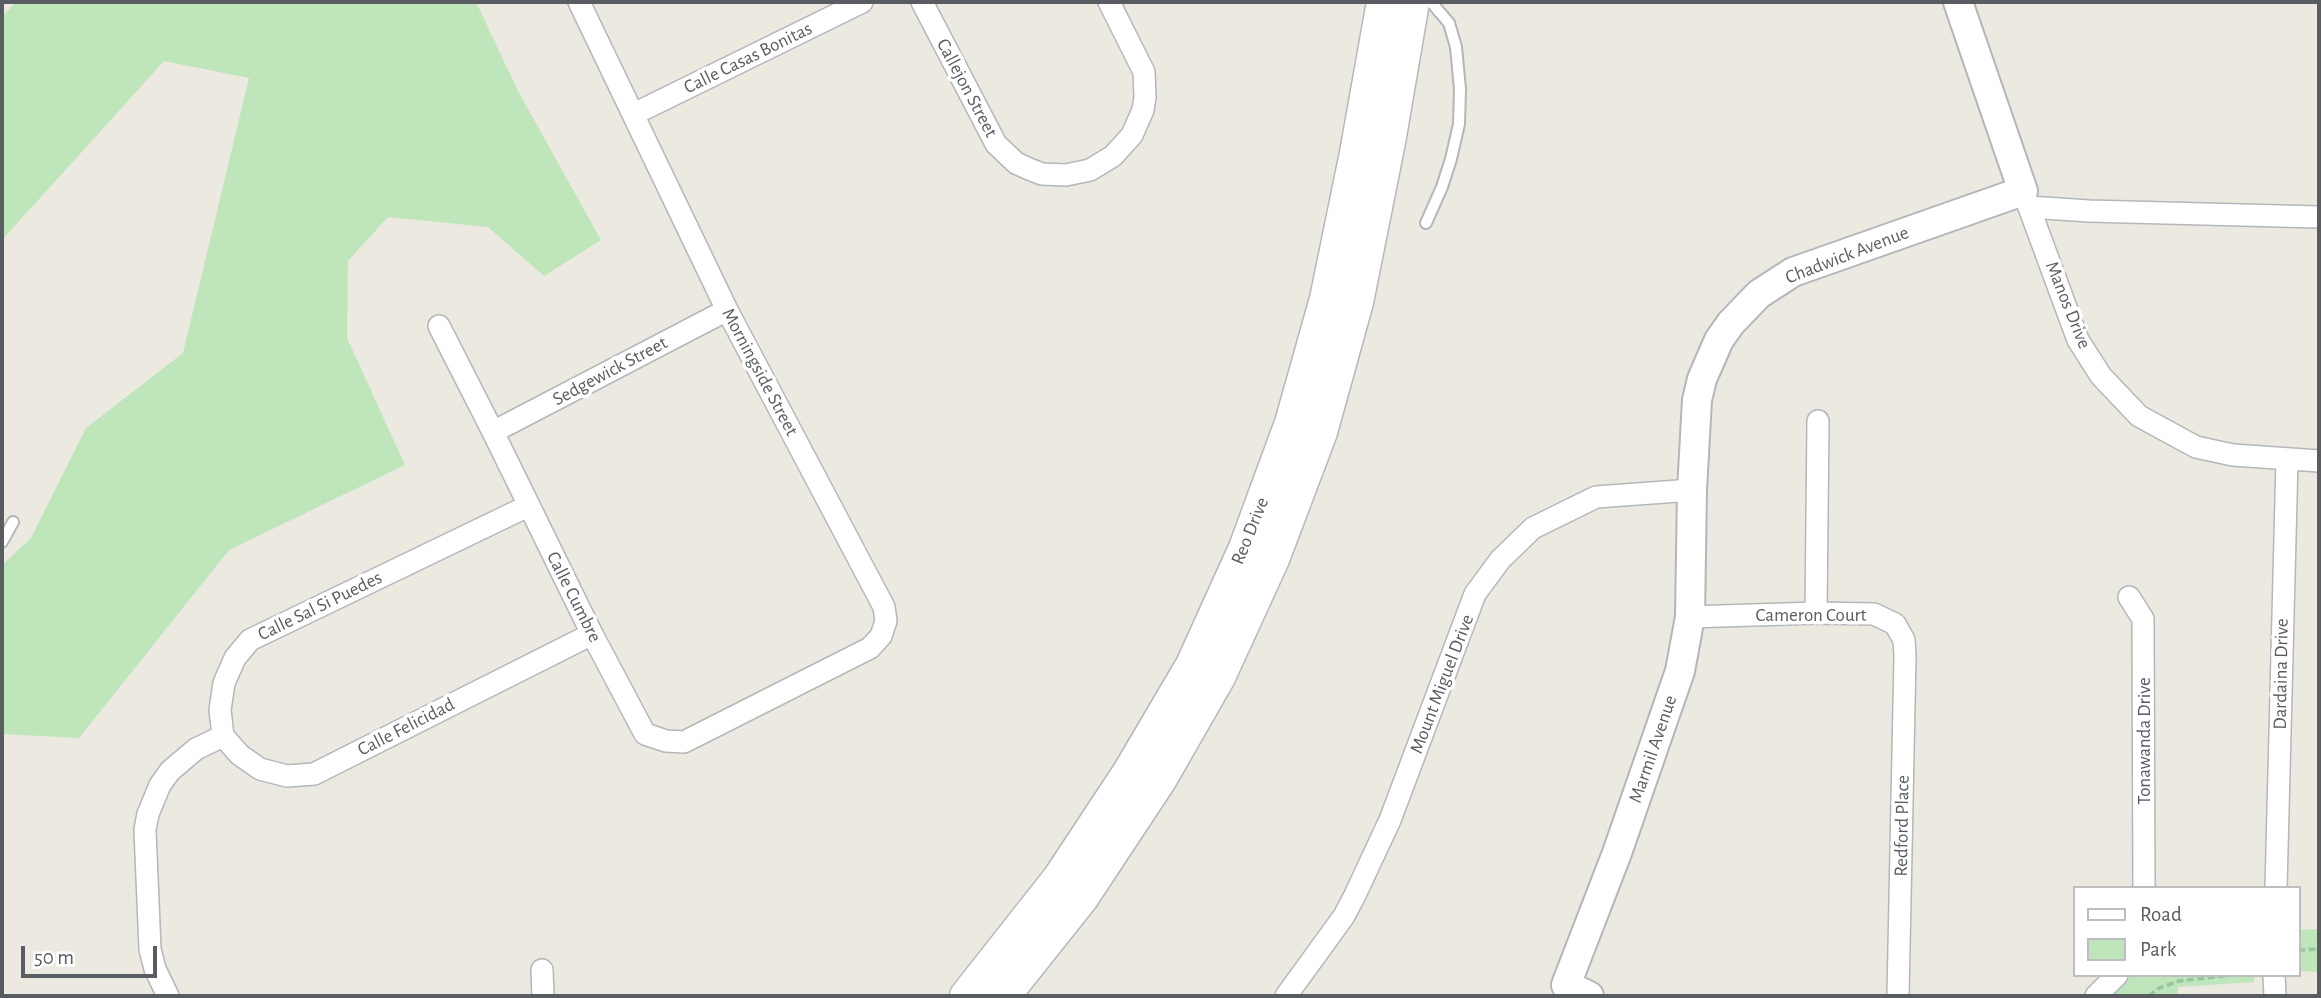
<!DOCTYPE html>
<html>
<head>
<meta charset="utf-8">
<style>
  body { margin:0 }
  #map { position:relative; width:2321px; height:998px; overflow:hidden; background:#ece9e0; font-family:"Alegreya Sans",sans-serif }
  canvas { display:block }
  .frame { position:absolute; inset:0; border:4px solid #595d61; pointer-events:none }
  .legend { position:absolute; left:2073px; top:886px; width:228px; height:91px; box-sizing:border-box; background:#fff; border:2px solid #bdbec0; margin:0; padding:9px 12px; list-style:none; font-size:21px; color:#595d61 }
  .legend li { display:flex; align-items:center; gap:14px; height:35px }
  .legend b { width:35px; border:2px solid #bdbec0 }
  .scale { position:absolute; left:21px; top:946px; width:136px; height:32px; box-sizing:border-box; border:4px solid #595d61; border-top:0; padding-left:9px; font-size:21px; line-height:24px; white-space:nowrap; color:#595d61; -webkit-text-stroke:5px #fff; paint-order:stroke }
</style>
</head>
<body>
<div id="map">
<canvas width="2321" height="998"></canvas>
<div class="frame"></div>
<ul class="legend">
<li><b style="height:9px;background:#fff"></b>Road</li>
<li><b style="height:19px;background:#bfe5bb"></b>Park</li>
</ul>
<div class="scale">50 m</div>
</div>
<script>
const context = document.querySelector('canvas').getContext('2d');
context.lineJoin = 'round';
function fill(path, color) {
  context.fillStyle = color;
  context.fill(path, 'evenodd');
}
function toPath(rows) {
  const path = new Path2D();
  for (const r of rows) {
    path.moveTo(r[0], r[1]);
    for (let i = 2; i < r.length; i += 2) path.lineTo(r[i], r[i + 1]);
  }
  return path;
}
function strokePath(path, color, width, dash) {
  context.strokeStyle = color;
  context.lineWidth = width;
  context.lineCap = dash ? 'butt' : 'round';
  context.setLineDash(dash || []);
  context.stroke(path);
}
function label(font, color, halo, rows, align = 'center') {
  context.font = font + ' "Alegreya Sans",sans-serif';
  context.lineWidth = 7;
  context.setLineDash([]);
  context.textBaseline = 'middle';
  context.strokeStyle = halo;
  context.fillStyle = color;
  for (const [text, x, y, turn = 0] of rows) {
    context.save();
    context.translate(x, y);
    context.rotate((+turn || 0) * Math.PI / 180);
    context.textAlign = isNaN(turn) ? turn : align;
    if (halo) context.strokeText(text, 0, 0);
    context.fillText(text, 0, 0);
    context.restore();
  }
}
fill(toPath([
  [16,2,476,2,518,91,601,240,544,276,488,227,388,217,348,261,347,338,405,465,229,550,79,738,2,734,2,565,31,538,86,428,183,353,249,78,164,61,2,240,2,17],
  [2319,929,2319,972,2298,971,2298,930],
  [2132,975,2254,975,2254,982,2178,987,2178,996,2110,996]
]), '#bfe5bb');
const service = toPath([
  [1426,223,1442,187,1451,159,1459,124,1460,89,1456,47,1449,23,1431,2],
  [2,542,13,522]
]);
const minor = toPath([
  [922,2,996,144,1016,163,1029,169,1042,174,1066,175,1090,170,1113,156,1132,135,1143,110,1145,97,1144,72,1109,2],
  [634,114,862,2],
  [2023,191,2078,340,2101,376,2139,416,2196,447,2233,455,2319,461],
  [2029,207,2089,211,2319,217],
  [439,326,493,432,592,634,645,734,666,741,684,742,870,648,881,636,886,621,884,607,727,310,579,2],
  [493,432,727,310],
  [528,506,250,640,235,658,224,683,220,710,223,736,240,755,260,769,287,776,314,774,592,634],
  [2129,597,2143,619,2144,888],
  [1816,613,1818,421],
  [1690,617,1816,613,1874,614,1895,624,1904,640,1905,656,1898,996],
  [2276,888,2287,460],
  [542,970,543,996],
  [2274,975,2275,996],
  [168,996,155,969,150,949,145,830,148,814,160,785,170,771,196,749,223,736],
  [1286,996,1344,916,1355,895,1390,820,1475,594,1500,560,1533,528,1596,497,1692,490],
  [2096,996,2117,975]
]);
const tertiary = toPath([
  [1589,996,1566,985,1617,853,1680,671,1690,617,1692,490,1697,400,1702,379,1719,340,1731,323,1759,294,1793,272,2023,191,1958,2]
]);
const secondary = toPath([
  [966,996,1059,878,1129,772,1192,665,1245,548,1291,423,1326,299,1356,153,1383,2],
  [1004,996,1082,898,1160,780,1219,677,1273,559,1321,432,1357,302,1389,142,1413,2]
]);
strokePath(service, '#b3b7bb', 14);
strokePath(minor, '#b3b7bb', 24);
strokePath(tertiary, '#b3b7bb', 32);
strokePath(secondary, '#b4b8bd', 35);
strokePath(toPath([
  [2298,950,2319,949],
  [2149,996,2159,988,2179,981,2234,975]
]), '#95c69f', 3.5, [7, 3.5]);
strokePath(service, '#fff', 10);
strokePath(minor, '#fff', 21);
strokePath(tertiary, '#fff', 28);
strokePath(secondary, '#fff', 32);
label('19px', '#595d61', '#fff', [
  ["Calle Casas Bonitas",748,58,-26],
  ["Callejon Street",967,88,62],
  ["Chadwick Avenue",1847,255,-21],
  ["Manos Drive",2068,305,68],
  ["Sedgewick Street",610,371,-28],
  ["Morningside Street",760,372,62],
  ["Reo Drive",1250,531,-68],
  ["Calle Cumbre",574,597,63],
  ["Calle Sal Si Puedes",320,606,-26],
  ["Cameron Court",1811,615],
  ["Dardaina Drive",2281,674,-89],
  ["Mount Miguel Drive",1442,684,-69],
  ["Calle Felicidad",406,727,-27],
  ["Tonawanda Drive",2144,741,-90],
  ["Marmil Avenue",1653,749,-71],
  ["Redford Place",1902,826,-89]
]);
</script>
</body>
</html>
